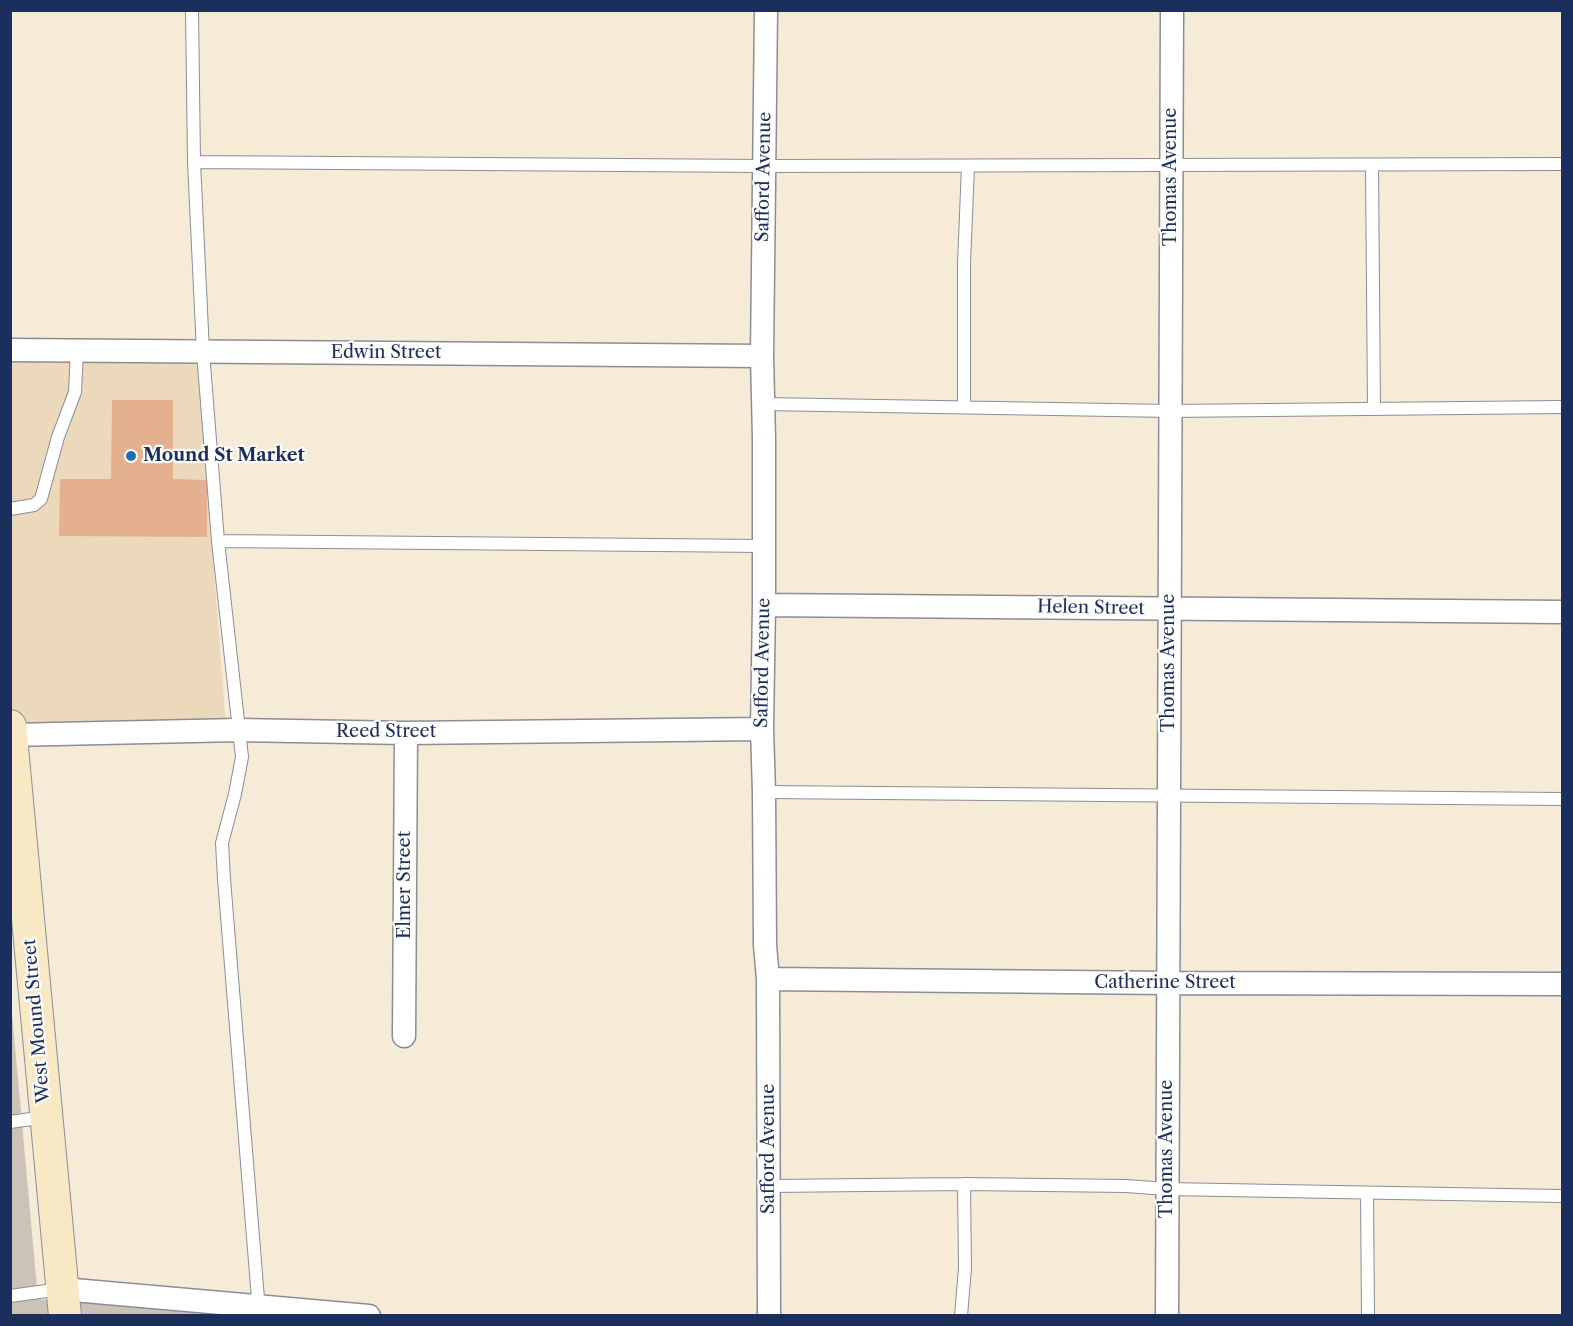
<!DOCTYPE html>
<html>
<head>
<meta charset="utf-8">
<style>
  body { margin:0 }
  #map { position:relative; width:1573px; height:1326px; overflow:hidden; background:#f6ebd7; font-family:"Libre Caslon Text",serif }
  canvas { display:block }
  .frame { position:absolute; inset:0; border:12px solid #1b2f5e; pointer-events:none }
</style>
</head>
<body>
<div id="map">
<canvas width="1573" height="1326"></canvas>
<div class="frame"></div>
</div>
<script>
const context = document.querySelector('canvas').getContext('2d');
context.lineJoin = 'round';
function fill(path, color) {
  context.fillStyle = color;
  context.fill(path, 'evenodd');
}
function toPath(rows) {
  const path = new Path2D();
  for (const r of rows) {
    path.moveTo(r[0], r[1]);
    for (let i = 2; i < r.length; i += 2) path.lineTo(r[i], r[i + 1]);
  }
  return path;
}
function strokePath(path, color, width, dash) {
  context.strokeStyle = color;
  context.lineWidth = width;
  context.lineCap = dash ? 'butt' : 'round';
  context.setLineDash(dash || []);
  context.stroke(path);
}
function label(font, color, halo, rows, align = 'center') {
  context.font = font + ' "Libre Caslon Text",serif';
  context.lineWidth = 4.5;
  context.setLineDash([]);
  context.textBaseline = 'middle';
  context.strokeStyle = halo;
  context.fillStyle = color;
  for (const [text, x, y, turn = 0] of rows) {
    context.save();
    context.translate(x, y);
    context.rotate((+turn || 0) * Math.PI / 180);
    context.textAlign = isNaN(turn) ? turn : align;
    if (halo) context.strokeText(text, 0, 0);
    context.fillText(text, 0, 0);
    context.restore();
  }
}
fill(toPath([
  [11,359,198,360,226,727,11,724]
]), '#ecd8ba');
fill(toPath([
  [10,991,38,1299,218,1315,11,1315]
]), '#cbc3b8');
fill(toPath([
  [112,400,173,400,173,479,207,480,207,537,59,536,60,479,111,479]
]), '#e4b090');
const lane = toPath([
  [192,10,194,162,203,352,218,541,242,757,235,794,222,843,224,879,259,1311],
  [194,162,764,166,1562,164],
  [1372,165,1374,409],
  [764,404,1170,411,1562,407],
  [964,407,964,264,968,166],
  [10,509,34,505,41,499,58,437,75,392,77,351],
  [218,541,764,546],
  [764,792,1562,799],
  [10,1122,45,1117],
  [769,1186,964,1184,1126,1186,1167,1189,1562,1196],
  [1367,1193,1368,1316],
  [10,1296,61,1289],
  [961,1316,965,1268,964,1184]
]);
const street = toPath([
  [766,10,762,356,764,439,764,605,762,729,764,792,765,945,768,979,769,1316],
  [10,350,762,356],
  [764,605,1562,612],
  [11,735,238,730,406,733,762,729],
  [768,979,1168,983,1562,984],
  [404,1036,406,733],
  [62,1289,369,1316],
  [1167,1316,1172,10]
]);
const secondary = toPath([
  [10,726,65,1316]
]);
strokePath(lane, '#888d9a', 14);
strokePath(street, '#888d9a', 25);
strokePath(secondary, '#888d9a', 34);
strokePath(lane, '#fff', 12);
strokePath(street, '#fff', 22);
strokePath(secondary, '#f8e8c3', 32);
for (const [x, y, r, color] of [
  [131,456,6,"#1f6fb2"]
]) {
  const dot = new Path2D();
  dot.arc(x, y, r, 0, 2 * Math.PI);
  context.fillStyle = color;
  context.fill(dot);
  strokePath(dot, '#fdfcf7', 2);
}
label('18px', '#1b2f5e', '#fdfcf7', [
  ["Safford Avenue",764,177,-89],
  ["Thomas Avenue",1171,177,-90],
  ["Edwin Street",386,353],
  ["Helen Street",1091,608,1],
  ["Safford Avenue",763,663,-89],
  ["Thomas Avenue",1169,663,-90],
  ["Reed Street",386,732],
  ["Elmer Street",405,885,-90],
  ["Catherine Street",1165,983],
  ["West Mound Street",37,1021,-95],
  ["Safford Avenue",769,1149,-90],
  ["Thomas Avenue",1167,1149,-90]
]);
label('bold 18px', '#1b2f5e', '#fdfcf7', [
  ["Mound St Market",143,456]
], 'left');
</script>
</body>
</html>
